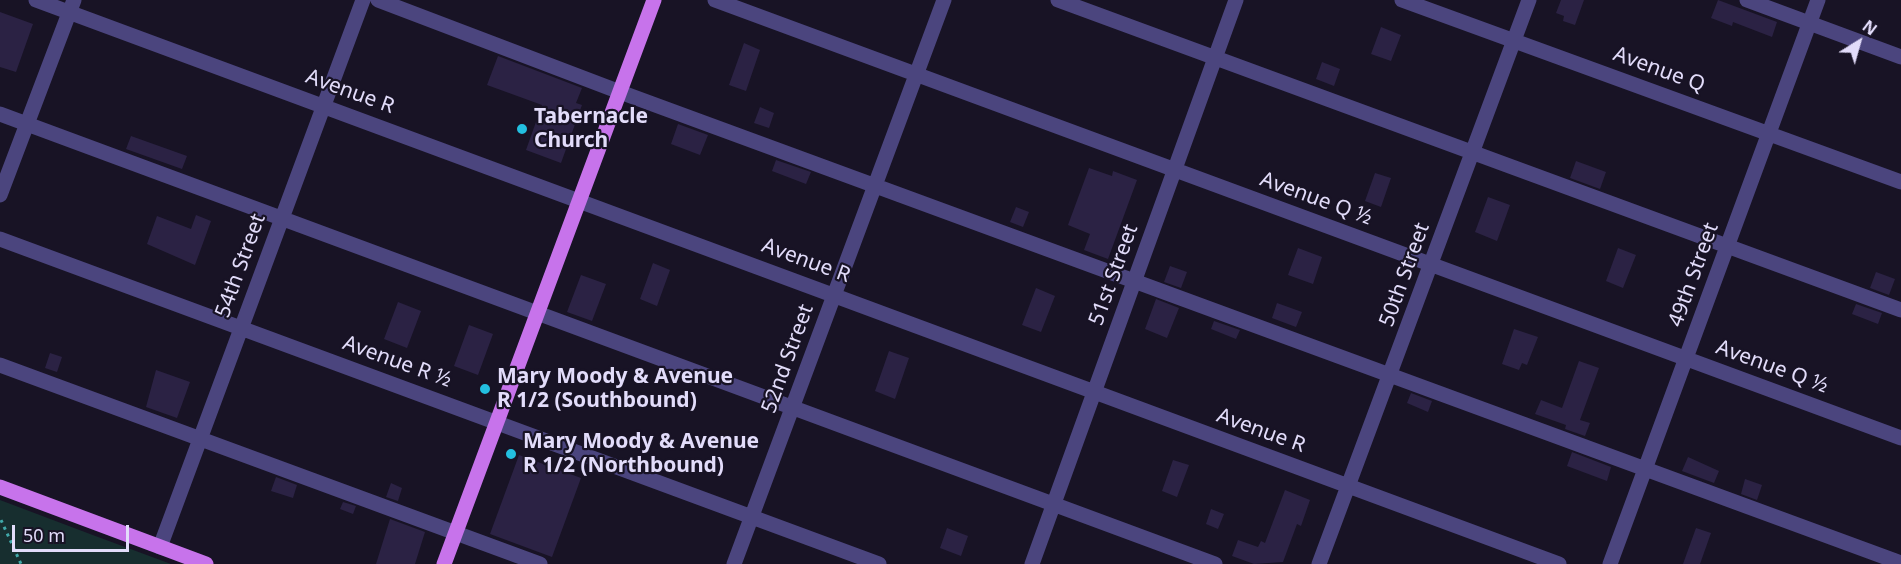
<!DOCTYPE html>
<html>
<head>
<meta charset="utf-8">
<style>
  body { margin:0 }
  #map { position:relative; width:1901px; height:564px; overflow:hidden; background:#181325; font-family:"Noto Sans",sans-serif }
  canvas { display:block }
  .north { position:absolute; left:1829px; top:12px; width:60px; height:60px; -webkit-text-stroke:4px #181325; paint-order:stroke; rotate:37deg; font-size:16px; font-weight:700; line-height:24px; text-align:center; color:#e2dcfa }
  .north::after { content:''; display:block; margin:auto; width:21px; height:27px; background:#e2dcfa; clip-path:polygon(50% 0,100% 100%,50% 72%,0 100%) }
  .scale { position:absolute; left:12px; top:525px; width:117px; height:27px; box-sizing:border-box; border:3px solid #e2dcfa; border-top:0; padding-left:8px; font-size:18px; line-height:21px; white-space:nowrap; color:#e2dcfa; -webkit-text-stroke:4px #181325; paint-order:stroke }
</style>
</head>
<body>
<div id="map">
<canvas width="1901" height="564"></canvas>
<div class="north">N</div>
<div class="scale">50 m</div>
</div>
<script>
const context = document.querySelector('canvas').getContext('2d');
context.lineJoin = 'round';
function fill(path, color) {
  context.fillStyle = color;
  context.fill(path, 'evenodd');
}
function toPath(rows) {
  const path = new Path2D();
  for (const r of rows) {
    path.moveTo(r[0], r[1]);
    for (let i = 2; i < r.length; i += 2) path.lineTo(r[i], r[i + 1]);
  }
  return path;
}
function strokePath(path, color, width, dash) {
  context.strokeStyle = color;
  context.lineWidth = width;
  context.lineCap = dash ? 'butt' : 'round';
  context.setLineDash(dash || []);
  context.stroke(path);
}
function label(font, color, halo, rows, align = 'center') {
  context.font = font + ' "Noto Sans",sans-serif';
  context.lineWidth = 4.5;
  context.setLineDash([]);
  context.textBaseline = 'middle';
  context.strokeStyle = halo;
  context.fillStyle = color;
  for (const [text, x, y, turn = 0] of rows) {
    context.save();
    context.translate(x, y);
    context.rotate((+turn || 0) * Math.PI / 180);
    context.textAlign = isNaN(turn) ? turn : align;
    if (halo) context.strokeText(text, 0, 0);
    context.fillText(text, 0, 0);
    context.restore();
  }
}
fill(toPath([
  [0,500,90,534,171,564,0,564]
]), '#172e2f');
fill(toPath([
  [1561,0,1584,0,1575,25,1563,21,1564,16,1556,13],
  [1718,0,1777,22,1772,37,1733,22,1732,26,1711,18],
  [0,12,33,24,16,72,0,67],
  [1381,27,1401,35,1391,61,1371,54],
  [744,43,760,50,746,91,729,85],
  [498,56,582,88,576,103,582,105,561,163,526,150,542,105,487,85],
  [1322,62,1340,69,1334,86,1316,79],
  [760,107,774,113,769,128,754,123],
  [678,124,708,135,700,155,671,144],
  [131,136,187,156,182,169,126,149],
  [776,160,811,172,806,184,772,171],
  [1576,161,1606,172,1600,189,1570,178],
  [1089,168,1112,176,1113,171,1137,180,1108,259,1084,250,1090,234,1068,225],
  [1375,173,1391,178,1381,207,1365,201],
  [1488,197,1510,205,1497,241,1475,232],
  [1016,207,1029,212,1023,227,1010,222],
  [196,215,211,221,195,265,147,244,157,216,191,229],
  [1298,248,1322,257,1313,284,1288,275],
  [1618,248,1636,255,1623,288,1606,281],
  [653,263,670,270,657,306,640,299],
  [1170,266,1187,272,1181,288,1164,282],
  [1876,272,1895,279,1889,295,1870,288],
  [581,275,606,284,592,321,567,312],
  [1036,288,1055,296,1041,332,1022,325],
  [1156,299,1179,308,1167,338,1145,329],
  [398,302,421,311,407,348,384,339],
  [1277,303,1302,312,1296,327,1272,318],
  [1856,304,1882,313,1878,324,1852,314],
  [1214,321,1240,330,1236,339,1211,329],
  [469,325,493,334,478,375,454,366],
  [1514,329,1538,337,1527,365,1522,363,1519,370,1502,364],
  [889,351,909,358,895,399,875,391],
  [50,353,62,357,57,372,45,368],
  [1579,361,1599,368,1580,420,1590,423,1585,436,1565,429,1566,425,1535,414,1541,400,1562,408],
  [156,370,190,382,177,418,146,407],
  [1411,393,1432,401,1428,412,1407,403],
  [1572,452,1611,467,1607,481,1567,466],
  [519,455,581,478,552,557,490,534],
  [1688,457,1719,471,1714,483,1682,471],
  [1173,460,1189,465,1177,497,1162,491],
  [276,477,297,485,293,498,271,491],
  [1745,479,1762,485,1757,500,1741,494],
  [391,483,402,488,398,501,386,497],
  [1285,490,1310,500,1301,526,1297,524,1283,562,1254,564,1232,556,1238,540,1258,547,1261,541,1265,543],
  [343,502,356,506,353,514,340,509],
  [1211,509,1224,514,1218,529,1206,524],
  [390,519,425,532,415,564,376,564],
  [947,528,968,536,961,556,940,548],
  [1696,528,1711,533,1700,564,1683,564]
]), '#2b2244');
strokePath(toPath([
  [1,520,21,564]
]), '#41a8a9', 3, [3, 4.5]);
strokePath(toPath([
  [36,0,1559,564],
  [378,0,620,92,1901,563],
  [715,0,1901,438],
  [1058,0,1901,310],
  [1402,0,1901,182],
  [1747,0,1901,57],
  [0,114,1215,564],
  [0,195,74,0],
  [0,239,879,564],
  [0,365,540,564],
  [160,547,363,0],
  [734,564,944,0],
  [1032,564,1236,0],
  [1319,564,1529,0],
  [1610,564,1818,0]
]), '#4b457e', 15);
strokePath(toPath([
  [0,487,206,564],
  [444,564,654,0]
]), '#c773eb', 15);
for (const [x, y, r, color] of [
  [522,129,6,"#23bfe0"],
  [485,389,6,"#23bfe0"],
  [511,454,6,"#23bfe0"]
]) {
  const dot = new Path2D();
  dot.arc(x, y, r, 0, 2 * Math.PI);
  context.fillStyle = color;
  context.fill(dot);
  strokePath(dot, '#181325', 2);
}
label('21px', '#e2dcfa', '#181325', [
  ["Avenue Q",1659,70,20],
  ["Avenue R",350,92,20],
  ["Avenue Q ½",1316,199,20],
  ["Avenue R",806,261,20],
  ["54th Street",241,266,-70],
  ["51st Street",1114,275,-70],
  ["50th Street",1405,275,-70],
  ["49th Street",1694,275,-70],
  ["52nd Street",788,359,-70],
  ["Avenue R ½",397,362,20],
  ["Avenue Q ½",1772,367,20],
  ["Avenue R",1261,431,20]
]);
label('bold 21px', '#e2dcfa', '#181325', [
  ["Tabernacle",534,117],
  ["Church",534,141],
  ["Mary Moody & Avenue",497,377],
  ["R 1/2 (Southbound)",497,401],
  ["Mary Moody & Avenue",523,442],
  ["R 1/2 (Northbound)",523,466]
], 'left');
</script>
</body>
</html>
